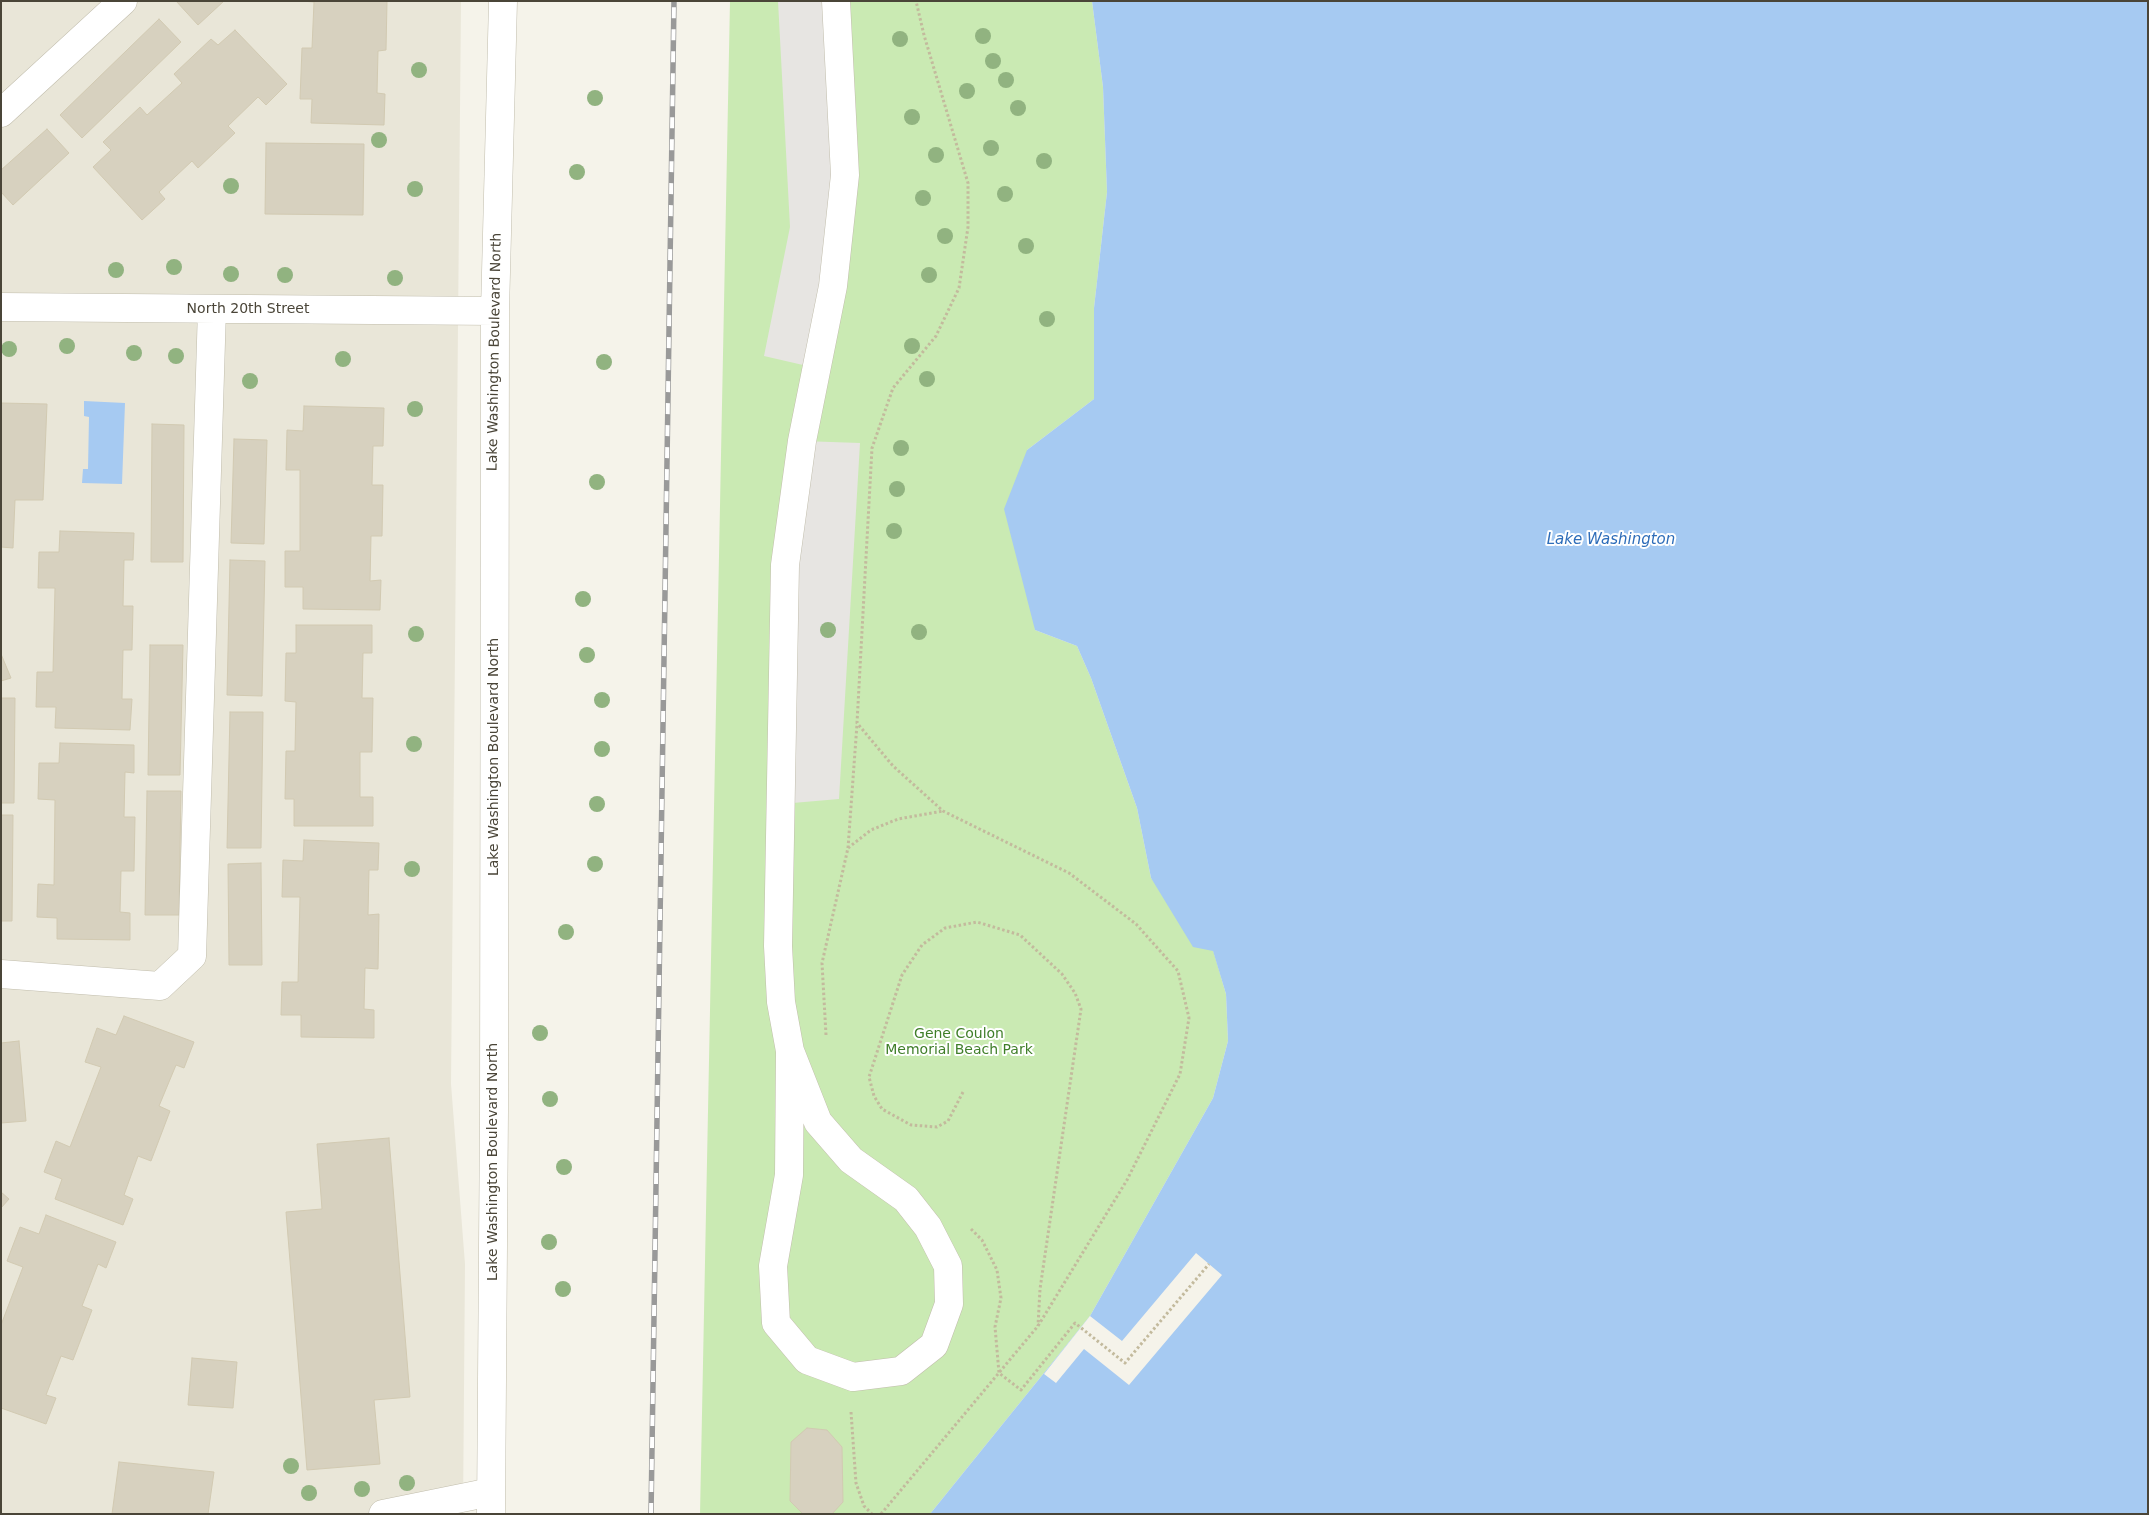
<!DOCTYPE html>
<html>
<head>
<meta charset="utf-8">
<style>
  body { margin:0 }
  #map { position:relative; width:2149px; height:1515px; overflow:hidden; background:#f5f3ea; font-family:"DejaVu Sans",sans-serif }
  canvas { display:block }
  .frame { position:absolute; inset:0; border:2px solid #4a4538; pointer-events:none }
</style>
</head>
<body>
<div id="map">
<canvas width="2149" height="1515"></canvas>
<div class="frame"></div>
</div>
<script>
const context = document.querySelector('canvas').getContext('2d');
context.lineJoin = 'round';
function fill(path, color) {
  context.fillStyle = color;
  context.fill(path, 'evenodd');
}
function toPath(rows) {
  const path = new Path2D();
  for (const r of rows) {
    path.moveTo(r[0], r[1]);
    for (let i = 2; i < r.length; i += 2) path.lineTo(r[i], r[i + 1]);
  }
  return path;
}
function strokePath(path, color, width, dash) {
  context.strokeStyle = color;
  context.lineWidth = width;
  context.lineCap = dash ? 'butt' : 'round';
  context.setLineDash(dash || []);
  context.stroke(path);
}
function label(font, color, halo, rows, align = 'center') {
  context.font = font + ' "DejaVu Sans",sans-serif';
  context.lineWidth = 4;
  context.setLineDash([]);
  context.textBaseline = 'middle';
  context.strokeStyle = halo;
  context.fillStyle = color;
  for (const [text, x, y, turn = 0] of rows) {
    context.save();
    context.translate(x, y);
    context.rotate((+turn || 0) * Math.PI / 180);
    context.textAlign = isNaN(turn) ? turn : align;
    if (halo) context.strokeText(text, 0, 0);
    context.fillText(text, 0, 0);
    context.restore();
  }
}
fill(toPath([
  [1,1,461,1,451,1084,465,1264,463,1514,1,1514]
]), '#e9e6d8');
fill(toPath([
  [730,1,1092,1,1103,87,1107,192,1094,308,1094,399,1027,450,1035,630,1077,646,1091,678,1137,808,1151,878,1213,950,1226,994,1228,1041,1213,1098,1090,1316,930,1514,700,1514]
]), '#caeab3');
fill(toPath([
  [778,1,836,1,845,175,816,368,764,356,790,227],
  [802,441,860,443,839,799,781,804]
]), '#e7e5e2');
fill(toPath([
  [1092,1,2148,1,2148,1514,930,1514,1090,1316,1213,1098,1228,1041,1226,994,1213,951,1193,947,1151,878,1137,808,1091,678,1077,646,1035,630,1004,509,1027,450,1094,399,1094,308,1107,192,1103,87],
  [84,401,125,403,122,484,82,483,83,469,88,469,89,417,84,416]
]), '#a6caf2');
fill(toPath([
  [1196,1253,1222,1275,1129,1385,1084,1349,1056,1383,1044,1374,1090,1316,1122,1341]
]), '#f5f3ea');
const building = toPath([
  [176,1,224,1,198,25,176,1],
  [302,1,387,1,386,50,378,51,377,93,385,94,384,125,311,123,312,99,300,99,302,48,312,48,314,2,302,1],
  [159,19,181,42,82,138,60,115,159,19],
  [235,30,287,84,266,105,258,97,228,126,235,133,198,168,192,161,159,192,165,199,142,220,93,167,111,150,103,142,140,107,147,115,182,83,174,74,211,39,218,45,235,30],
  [47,129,69,153,13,205,1,192,1,170,47,129],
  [266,143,364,144,363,215,265,214,266,143],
  [1,403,47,404,43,500,15,500,13,548,1,547,1,403],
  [304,406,384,408,383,446,373,446,372,485,383,485,382,536,371,536,370,581,381,580,380,610,303,609,303,587,285,587,285,551,300,551,300,470,286,470,287,430,303,431,304,406],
  [152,424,184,425,183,562,151,562,152,424],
  [234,439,267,440,264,544,231,543,234,439],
  [60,531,134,533,133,560,124,560,123,606,133,606,132,650,123,650,122,699,132,699,130,730,55,728,56,707,36,707,37,672,53,672,55,588,38,588,39,552,59,552,60,531],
  [230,560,265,561,262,696,227,695,230,560],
  [296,625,372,625,372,653,363,653,362,698,373,698,372,752,360,752,360,797,373,797,373,826,294,826,294,799,285,799,286,751,295,751,296,702,285,701,286,653,296,653,296,625],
  [150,645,183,645,180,775,148,775,150,645],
  [1,654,11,678,1,681,1,654],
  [1,698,15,698,14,803,1,803,1,698],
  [230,712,263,712,261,848,227,848,230,712],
  [60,743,134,745,134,773,125,772,124,817,135,817,134,871,121,871,120,912,130,913,130,940,57,939,57,918,37,917,38,884,54,885,55,800,38,799,39,763,59,763,60,743],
  [147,791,181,791,179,915,145,915,147,791],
  [1,815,13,815,12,921,1,921,1,815],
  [304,840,379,843,378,870,369,870,368,915,379,914,378,969,365,968,364,1009,374,1010,374,1038,301,1037,301,1015,281,1015,282,982,298,982,300,897,282,897,283,860,303,861,304,840],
  [261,863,262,965,229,965,228,864,261,863],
  [124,1016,194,1042,184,1068,176,1065,159,1106,170,1111,151,1161,138,1156,124,1195,133,1199,123,1225,55,1199,62,1179,44,1172,56,1141,70,1147,101,1067,85,1062,97,1028,116,1035,124,1016],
  [19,1041,26,1121,1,1123,1,1043,19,1041],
  [389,1138,410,1397,374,1400,380,1464,307,1470,286,1212,322,1209,317,1144,389,1138],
  [1,1192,9,1199,1,1208,1,1192],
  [46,1215,116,1242,106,1268,98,1264,82,1306,92,1310,73,1360,61,1356,46,1395,56,1398,46,1424,1,1408,1,1325,23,1267,7,1261,20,1227,39,1234,46,1215],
  [192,1358,237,1362,233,1408,188,1405,192,1358],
  [807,1428,827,1430,842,1447,843,1502,832,1514,803,1514,790,1501,791,1442,807,1428],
  [119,1462,214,1472,208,1514,112,1514,119,1462]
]);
fill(building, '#d7d1bf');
strokePath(building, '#d2cab2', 1);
const minor = toPath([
  [1,113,123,1],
  [1,307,495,311],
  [1,974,160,986,192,956,212,309],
  [790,1051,818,1122,851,1160,906,1199,928,1227,948,1266,949,1304,934,1345,901,1371,853,1377,807,1360,776,1323,773,1266,789,1175,790,1051,781,1002,778,946,785,565,802,441,833,286,845,175,836,1],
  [383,1514,491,1492],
  [491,1514,494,1111,495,311,503,1]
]);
strokePath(minor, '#c1bdac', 29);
strokePath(toPath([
  [848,848,871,830,898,819,943,811],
  [826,1035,822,963,848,848,857,724],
  [963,1092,948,1121,937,1127,911,1125,882,1109,874,1096,869,1077,902,975,922,945,945,928,977,922,1020,935,1062,974,1075,993,1081,1009,1040,1289,1038,1326],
  [971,1229,982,1240,997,1270,1001,1298,995,1327,999,1373,1021,1390,1075,1323,1125,1363,1209,1264],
  [851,1412,856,1483,864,1506,872,1514],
  [881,1514,1038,1326,1127,1180,1180,1074,1189,1018,1178,971,1136,924,1069,873,943,811,893,766,857,723,872,448,893,388,936,336,959,288,968,227,968,183,924,35,916,1]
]), '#c3ba9d', 3, [2.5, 2.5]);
strokePath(minor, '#fff', 28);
const rail = toPath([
  [651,1514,674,1]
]);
strokePath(rail, '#999', 5.5);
strokePath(rail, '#fff', 4, [11]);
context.fillStyle = '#91b380';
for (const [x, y] of [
  [983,36],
  [900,39],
  [993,61],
  [419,70],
  [1006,80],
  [967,91],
  [595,98],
  [1018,108],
  [912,117],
  [379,140],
  [991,148],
  [936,155],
  [1044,161],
  [577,172],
  [231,186],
  [415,189],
  [1005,194],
  [923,198],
  [945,236],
  [1026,246],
  [174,267],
  [116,270],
  [231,274],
  [285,275],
  [929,275],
  [395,278],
  [1047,319],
  [67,346],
  [912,346],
  [9,349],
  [134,353],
  [176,356],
  [343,359],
  [604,362],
  [927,379],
  [250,381],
  [415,409],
  [901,448],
  [597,482],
  [897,489],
  [894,531],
  [583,599],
  [828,630],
  [919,632],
  [416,634],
  [587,655],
  [602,700],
  [414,744],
  [602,749],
  [597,804],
  [595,864],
  [412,869],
  [566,932],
  [540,1033],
  [550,1099],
  [564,1167],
  [549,1242],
  [563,1289],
  [291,1466],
  [407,1483],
  [362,1489],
  [309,1493]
]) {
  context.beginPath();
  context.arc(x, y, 8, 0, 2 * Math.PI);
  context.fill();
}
label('14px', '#4a4538', '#fff', [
  ["North 20th Street",248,309],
  ["Lake Washington Boulevard North",495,352,-89],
  ["Lake Washington Boulevard North",494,757,-90],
  ["Lake Washington Boulevard North",493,1162,-90]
]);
label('14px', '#3f7e29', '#fff', [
  ["Gene Coulon",959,1034],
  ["Memorial Beach Park",959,1050]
]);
label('italic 15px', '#2e6db9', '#fff', [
  ["Lake Washington",1611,540]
]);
</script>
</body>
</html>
